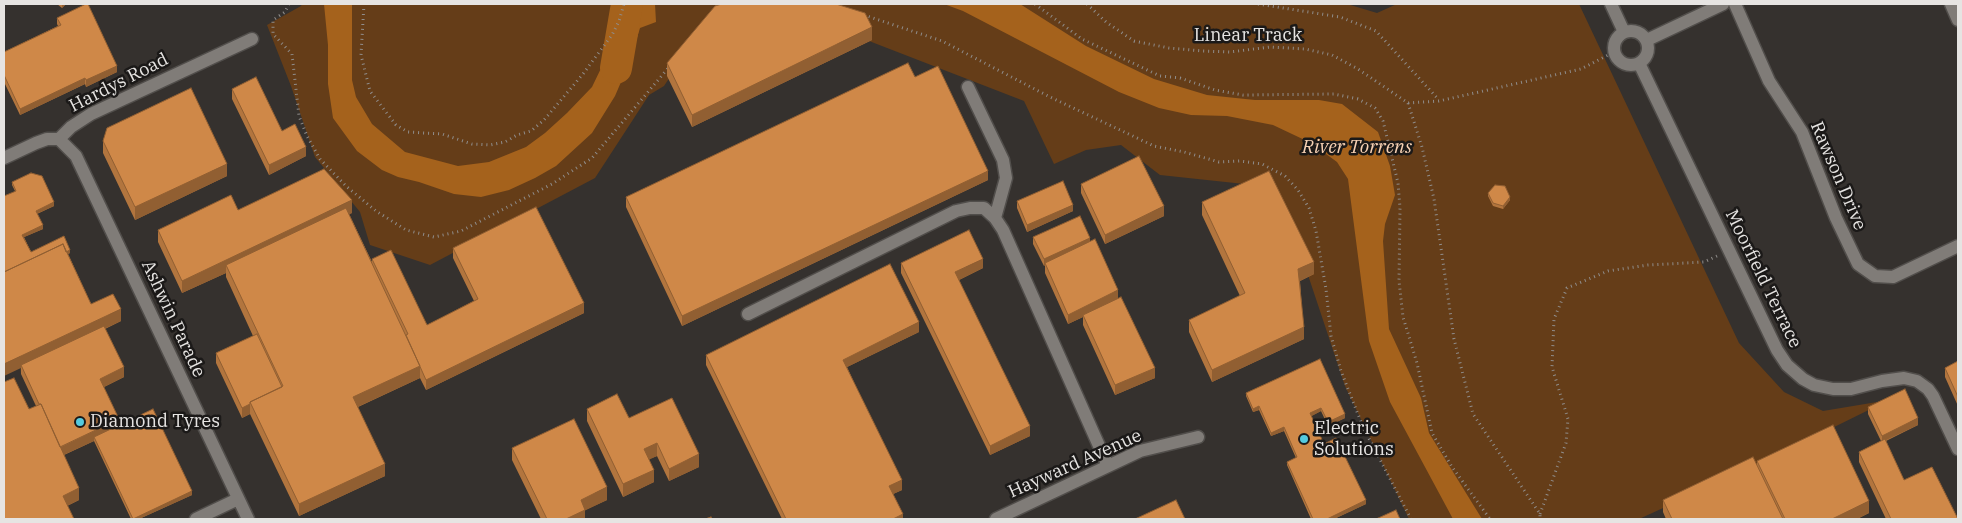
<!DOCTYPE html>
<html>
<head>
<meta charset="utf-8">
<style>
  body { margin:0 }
  #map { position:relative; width:1962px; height:523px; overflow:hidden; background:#35312e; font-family:"IBM Plex Serif",serif }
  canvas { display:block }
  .frame { position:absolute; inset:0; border:5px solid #e6e4e2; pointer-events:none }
</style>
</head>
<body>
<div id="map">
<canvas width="1962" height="523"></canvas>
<div class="frame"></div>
</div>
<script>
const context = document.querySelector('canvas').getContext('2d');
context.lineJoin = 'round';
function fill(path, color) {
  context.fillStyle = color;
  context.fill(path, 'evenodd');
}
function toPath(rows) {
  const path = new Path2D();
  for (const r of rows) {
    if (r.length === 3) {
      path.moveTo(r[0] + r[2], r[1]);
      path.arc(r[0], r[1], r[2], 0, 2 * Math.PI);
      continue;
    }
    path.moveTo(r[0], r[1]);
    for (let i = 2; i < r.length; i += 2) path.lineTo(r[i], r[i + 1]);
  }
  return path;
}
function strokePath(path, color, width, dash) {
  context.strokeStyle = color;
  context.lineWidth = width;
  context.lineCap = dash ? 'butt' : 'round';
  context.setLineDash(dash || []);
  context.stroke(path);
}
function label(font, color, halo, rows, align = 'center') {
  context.font = font + ' "IBM Plex Serif",serif';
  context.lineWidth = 5;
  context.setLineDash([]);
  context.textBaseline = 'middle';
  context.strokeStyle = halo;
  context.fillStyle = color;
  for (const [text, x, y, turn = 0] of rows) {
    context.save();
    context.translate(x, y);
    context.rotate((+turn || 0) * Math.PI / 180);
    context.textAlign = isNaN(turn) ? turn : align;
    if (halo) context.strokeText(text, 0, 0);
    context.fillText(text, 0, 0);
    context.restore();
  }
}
fill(toPath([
  [302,4,1347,4,1377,13,1397,4,1579,4,1739,343,1784,392,1823,411,1889,400,1753,467,1639,519,1409,519,1345,386,1303,260,1263,186,1160,175,1121,145,1086,150,1054,164,1024,101,776,5,688,50,664,86,649,95,595,178,430,265,370,245,360,212,315,157,291,86,267,25,301,6]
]), '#653d18');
fill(toPath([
  [324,4,352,4,352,80,356,97,372,124,405,152,458,166,489,162,526,147,545,133,567,113,592,87,632,4,655,4,656,22,640,28,630,61,615,96,592,133,556,166,535,178,509,190,481,197,454,194,419,182,398,177,382,170,357,151,333,118,328,84,328,45],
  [944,4,1020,4,1086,46,1154,79,1207,95,1255,100,1319,100,1342,104,1378,132,1390,166,1395,195,1385,224,1383,241,1389,329,1421,398,1429,433,1482,519,1453,519,1390,402,1369,341,1348,179,1337,162,1311,143,1273,125,1227,116,1191,115,1159,108,1119,92,963,11]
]), '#a5621c');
strokePath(toPath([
  [616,68,627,4]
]), '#a5621c', 32);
const minor = toPath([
  [1611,4,1624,32],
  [1735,4,1769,81,1802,132,1836,218,1858,264,1875,276,1893,277,1958,246],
  [1951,4,1958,20],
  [1631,48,17],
  [1647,40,1723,4],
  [1639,63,1777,350,1787,365,1803,379,1814,385,1833,389,1851,389,1882,381,1904,378,1917,381,1928,389,1933,396,1958,449],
  [968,87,1003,160,1006,178,995,218],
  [59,139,76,156,248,519],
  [4,158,36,143,47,139,59,139,71,127,91,114,252,39],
  [748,314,956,211,970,208,984,208,995,218,1003,230,1108,466],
  [196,519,238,499],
  [996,519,1140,451,1198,437]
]);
strokePath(minor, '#514e4b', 15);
strokePath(toPath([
  [289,4,285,12,273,20,273,34,292,54,299,116,307,136,320,159,346,186,376,211,406,230,434,237,461,231,552,184,592,158,670,66],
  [364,4,361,55,370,91,396,125,408,132,442,134,472,144,490,145,505,142,517,135,531,131,544,120,583,74,612,35,619,21,624,4],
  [1035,4,1082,39,1160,76,1180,78,1215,90,1243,95,1334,94,1358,99,1375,108,1383,121,1398,183,1400,208,1399,281,1403,317,1417,363,1432,433,1452,467,1490,519],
  [1087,4,1106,22,1134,41,1169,48,1203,51,1230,52,1270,47,1305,49,1332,55,1358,69,1408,103,1439,101,1581,69,1614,52],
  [1258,4,1340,17,1376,31,1439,100],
  [864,15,942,41,1050,97,1154,146,1184,152,1219,162,1240,161,1262,164,1285,176,1298,190,1309,208,1316,231,1326,289,1331,336,1341,371,1363,427,1411,519],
  [1408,103,1422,147,1434,199,1454,339,1473,414,1540,514,1540,519],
  [1540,514,1566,443,1568,419,1552,367,1554,319,1567,288,1608,271,1648,265,1704,262,1717,256]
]), '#908d8b', 3, [1, 4]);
strokePath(minor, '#807c78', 12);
fill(toPath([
  [57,4,66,4,62,8],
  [57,18,117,72,86,87,85,84,20,115,4,82,4,52,58,26,57,24],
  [872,40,692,127,667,76,667,63],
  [915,77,988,180,682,326,626,207,626,197],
  [232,89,306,156,269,175,232,99],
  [103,141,227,176,135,220,103,153],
  [12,182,54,206,37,214,43,229,24,237,31,252,70,253,68,254,91,304,121,321,105,329,124,377,104,387,119,426,192,495,139,519,131,519,94,441,64,455,79,500,67,506,4,519,29,409,36,406,21,374,15,191,12,185],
  [1081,184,1164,216,1105,244,1081,193],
  [1488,193,1510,200,1503,209,1493,206,1488,196],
  [1017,201,1073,211,1027,232,1017,208],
  [1202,202,1314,274,1300,281,1304,339,1212,382,1189,332,1189,320,1240,296,1202,215],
  [238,210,352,213,349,214,372,262,372,259,427,325,474,301,453,258,453,248,584,313,426,390,420,378,358,407,385,476,299,516,250,414,242,418,216,363,216,353,253,336,226,277,226,273,182,293,158,242,158,230],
  [1033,237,1090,241,1118,299,1155,378,1115,395,1083,325,1083,317,1068,324,1045,273,1045,265,1044,266,1033,244],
  [901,263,983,268,959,280,1030,436,990,455,901,273],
  [919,332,847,367,902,490,893,494,903,519,782,519,706,365,706,355],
  [1320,359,1345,418,1328,426,1321,411,1311,416,1324,444,1366,504,1334,519,1311,519,1287,465,1287,462,1296,458,1284,431,1271,436,1259,410,1253,412,1246,396,1246,393],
  [1958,361,1958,406,1945,377,1945,368],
  [1868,407,1918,425,1886,441,1904,480,1958,519,1886,519,1859,462,1859,452,1881,441,1868,414],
  [587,409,629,418,699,467,669,481,657,456,649,459,654,482,623,497,587,421],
  [512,448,607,500,585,510,585,519,541,519,512,460],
  [1757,461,1869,513,1857,519,1666,519,1663,512,1663,500,1757,466]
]), '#b2753e');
fill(toPath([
  [62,4,66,4,62,8],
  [872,27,872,40,692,127,692,115],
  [117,66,117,72,86,87,86,80],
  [85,78,85,84,20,115,20,109],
  [306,147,306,156,269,175,269,165],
  [227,164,227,176,135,220,135,207],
  [988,171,988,180,682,326,682,316],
  [1510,197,1510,200,1503,209,1503,206],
  [352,200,352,213,229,271,226,265,226,273,182,293,182,281],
  [54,202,54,206,36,214,36,211],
  [1073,205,1073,211,1027,232,1027,225],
  [1164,206,1164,216,1105,244,1105,235],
  [43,225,43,229,22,238,22,235],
  [1090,238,1090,244,1045,263,1045,265,1044,266,1044,259],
  [70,250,70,253,4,284],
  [983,259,983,268,955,282,955,272],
  [1314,262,1314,274,1298,282,1298,269],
  [1118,290,1118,300,1083,315,1083,317,1068,324,1068,315],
  [584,303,584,313,426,390,426,380],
  [121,309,121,321,22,368,21,365,21,368,4,376,4,364],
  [919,322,919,332,843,369,843,360],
  [1304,327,1304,339,1212,382,1212,370],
  [420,366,420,378,353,409,353,397],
  [124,367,124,377,100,389,100,379],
  [1155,368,1155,378,1115,395,1115,385],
  [250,404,250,414,242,418,242,408],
  [1259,406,1259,410,1253,412,1253,409],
  [1321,408,1321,411,1310,417,1310,413],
  [1345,414,1345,418,1328,426,1328,422],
  [1918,418,1918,425,1882,442,1882,436],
  [119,419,119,429,94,437,94,441,59,457,59,448],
  [1030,426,1030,436,990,455,990,446],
  [1284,427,1284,431,1271,436,1271,433],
  [657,443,657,456,644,462,644,449],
  [699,454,699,467,669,481,669,469],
  [385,464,385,476,299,516,299,504],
  [654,470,654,482,623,497,623,484],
  [902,480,902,490,889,496,889,486],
  [607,487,607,500,584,511,585,510,585,519,566,519,581,500],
  [79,488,79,500,63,508,63,496],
  [192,491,192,495,139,519,133,519],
  [1366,500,1366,504,1334,519,1327,519],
  [1869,501,1869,513,1857,519,1832,519],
  [903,514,903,519,893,519]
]), '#915f32');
const building = toPath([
  [86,4,88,4,117,66,86,80,85,78,20,109,4,75,4,52,61,25,57,18,86,4],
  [722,4,836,4,865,13,872,27,692,115,667,63,715,6,722,4],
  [908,63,915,77,938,66,988,171,682,316,626,197,908,63],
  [256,77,282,131,295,124,306,147,269,165,232,89,256,77],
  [191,88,227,164,135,207,103,141,107,128,191,88],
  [1139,156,1164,206,1105,235,1081,184,1139,156],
  [324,169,352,200,182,281,158,230,231,195,238,210,324,169],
  [1269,171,1314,262,1298,269,1304,327,1212,370,1189,320,1245,293,1202,202,1269,171],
  [31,173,42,176,54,202,36,211,43,225,22,235,31,252,64,236,70,250,66,252,63,244,4,272,4,196,16,191,12,182,31,173],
  [1063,181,1073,205,1027,225,1017,201,1063,181],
  [1495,185,1505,186,1510,197,1503,206,1493,203,1488,193,1495,185],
  [536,207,584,303,426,380,406,335,408,334,372,259,391,250,427,325,478,299,453,248,536,207],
  [346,208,420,366,353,397,385,464,299,504,250,402,283,386,226,265,346,208],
  [1080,216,1090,238,1044,259,1033,237,1080,216],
  [969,230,983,259,955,272,1030,426,990,446,901,263,969,230],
  [1095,239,1118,290,1068,315,1045,263,1095,239],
  [63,244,91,304,113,294,121,309,4,364,4,272,63,244],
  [890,264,919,322,843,360,902,480,889,486,903,514,893,519,786,519,706,355,890,264],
  [1121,297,1155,368,1115,385,1083,315,1121,297],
  [104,326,124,367,100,379,119,419,60,447,41,404,39,404,21,365,104,326],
  [257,334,282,387,250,402,250,404,242,408,216,353,257,334],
  [1320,359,1345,414,1328,422,1321,408,1310,413,1324,444,1336,438,1366,500,1327,519,1313,519,1287,462,1297,457,1284,427,1271,433,1259,406,1253,409,1246,393,1320,359],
  [1958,361,1958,397,1945,368,1958,361],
  [14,378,29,409,41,404,79,488,63,496,74,519,4,519,4,382,14,378],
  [1905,389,1918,418,1882,436,1868,407,1905,389],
  [617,394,629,418,672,398,699,454,669,469,657,443,644,449,654,470,623,484,587,409,617,394],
  [153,409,192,491,133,519,94,437,153,409],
  [574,419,607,487,581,500,585,510,566,519,547,519,512,448,574,419],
  [1833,425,1869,501,1832,519,1785,519,1757,461,1833,425],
  [1885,439,1904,480,1932,467,1958,519,1891,519,1859,452,1885,439],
  [1753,457,1783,519,1672,519,1663,500,1753,457],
  [1176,500,1185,519,1135,519,1176,500],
  [1396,510,1400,519,1376,519,1396,510],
  [711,517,712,519,705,519,711,517]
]);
fill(building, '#cf8848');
strokePath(building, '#915f32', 1);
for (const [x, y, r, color] of [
  [80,422,5,"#55cade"],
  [1304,439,5,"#55cade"]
]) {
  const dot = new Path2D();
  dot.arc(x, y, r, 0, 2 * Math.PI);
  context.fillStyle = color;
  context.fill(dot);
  strokePath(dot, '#1b1918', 2);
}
label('18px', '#e6e4e2', '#1b1918', [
  ["Linear Track",1248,36],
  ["Hardys Road",119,83,-27],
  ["Rawson Drive",1838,176,67],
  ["Moorfield Terrace",1763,279,64],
  ["Ashwin Parade",173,319,65],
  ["Hayward Avenue",1075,464,-24]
]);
label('18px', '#e6e4e2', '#1b1918', [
  ["Diamond Tyres",90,422],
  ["Electric",1314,429],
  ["Solutions",1314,450]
], 'left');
label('italic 19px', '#f7d1b3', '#1b1918', [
  ["River Torrens",1357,148]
]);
</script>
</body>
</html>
